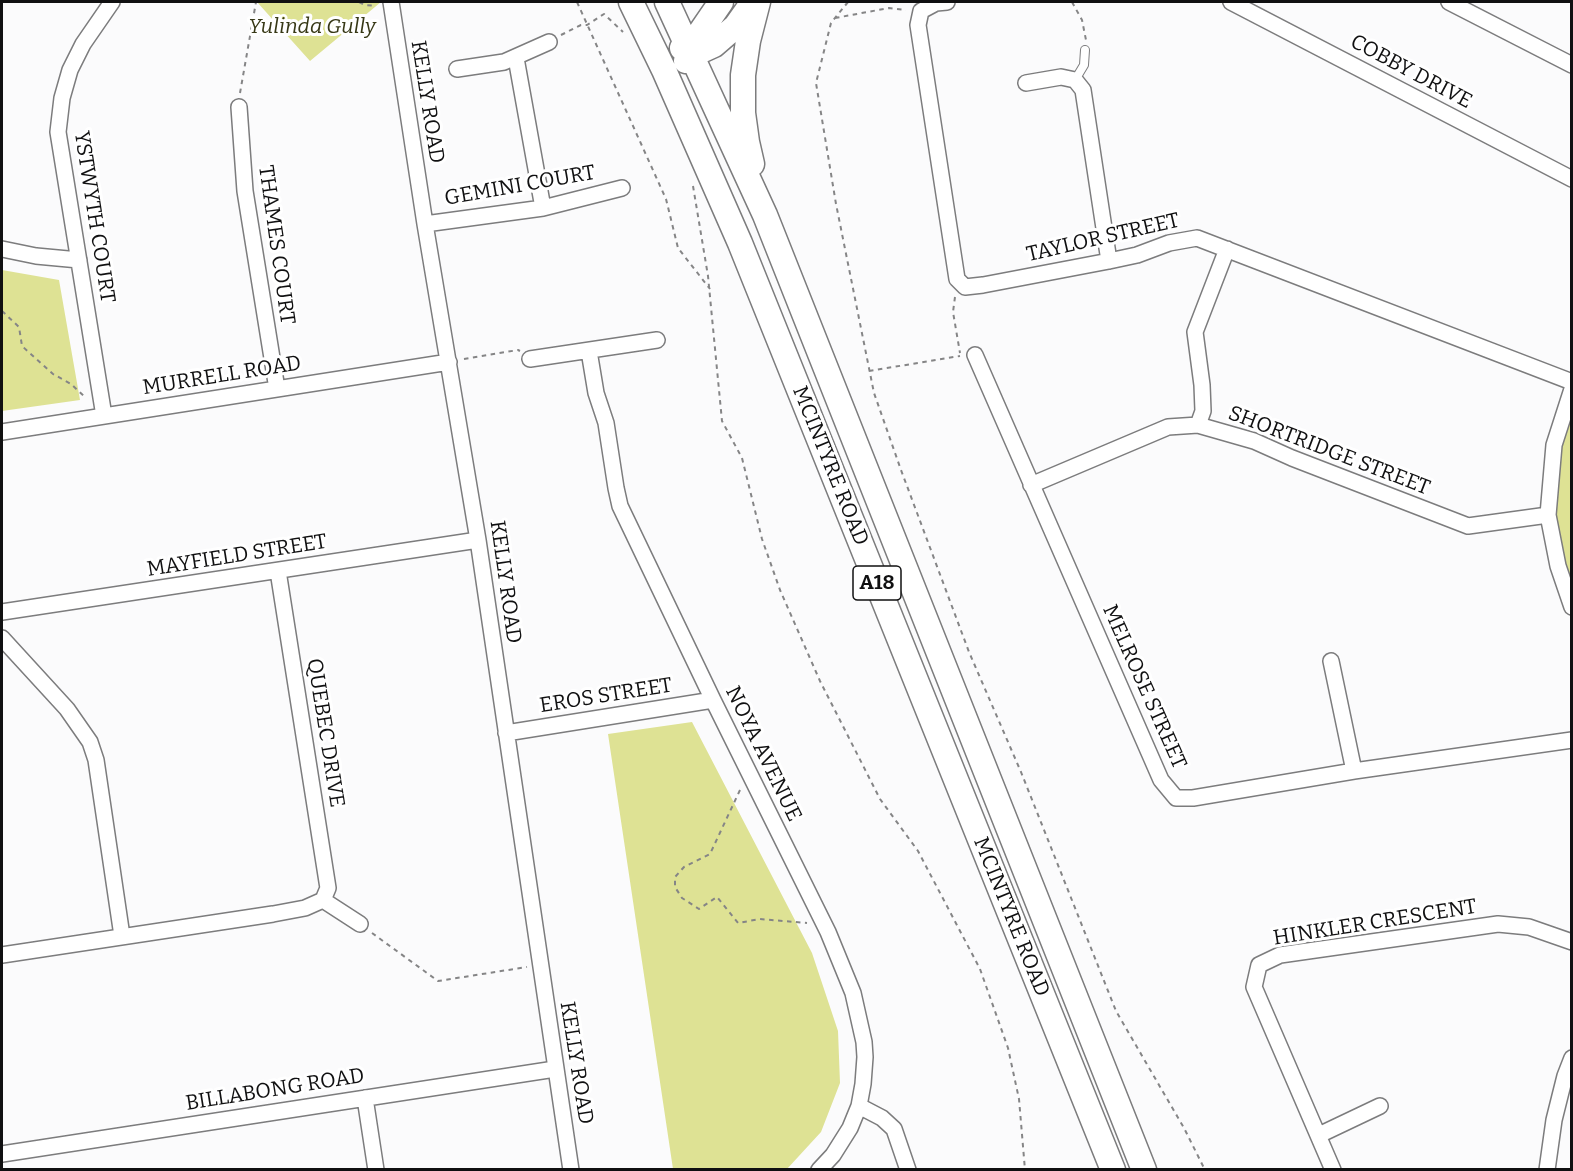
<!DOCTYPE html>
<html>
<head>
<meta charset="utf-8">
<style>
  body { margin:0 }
  #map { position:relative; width:1573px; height:1171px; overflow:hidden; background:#fbfbfc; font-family:Bitter,serif }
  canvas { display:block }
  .frame { position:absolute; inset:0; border:3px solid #101011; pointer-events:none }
</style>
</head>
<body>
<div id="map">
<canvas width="1573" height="1171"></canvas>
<div class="frame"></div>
</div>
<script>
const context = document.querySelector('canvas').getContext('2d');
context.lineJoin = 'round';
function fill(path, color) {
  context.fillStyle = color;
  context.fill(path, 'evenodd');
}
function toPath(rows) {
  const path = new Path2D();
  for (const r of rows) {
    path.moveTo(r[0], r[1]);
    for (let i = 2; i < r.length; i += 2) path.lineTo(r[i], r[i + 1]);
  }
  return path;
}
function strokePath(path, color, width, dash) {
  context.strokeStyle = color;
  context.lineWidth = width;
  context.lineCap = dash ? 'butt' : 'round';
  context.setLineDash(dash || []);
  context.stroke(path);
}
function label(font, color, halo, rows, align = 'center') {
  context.font = font + ' Bitter,serif';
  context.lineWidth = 6;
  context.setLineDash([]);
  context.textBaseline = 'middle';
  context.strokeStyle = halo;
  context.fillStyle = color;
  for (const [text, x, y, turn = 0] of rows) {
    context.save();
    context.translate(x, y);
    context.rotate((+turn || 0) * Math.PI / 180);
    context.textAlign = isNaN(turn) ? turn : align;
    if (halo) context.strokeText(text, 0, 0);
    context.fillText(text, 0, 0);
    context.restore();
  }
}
fill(toPath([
  [257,2,381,2,310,61],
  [2,270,59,280,80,400,2,411],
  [1571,389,1571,606,1548,515],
  [692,722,812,953,838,1031,840,1083,821,1132,787,1169,673,1169,608,734]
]), '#dee294');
const service = toPath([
  [1075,80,1084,65,1085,50]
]);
const minor = toPath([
  [391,2,425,224,478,540,571,1170],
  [947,2,936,3,921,11,918,25,957,279,965,287,983,285,1109,261,1137,255,1169,243,1197,238,1572,382],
  [1231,2,1572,179],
  [1449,2,1572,65],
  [516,58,543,208],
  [457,69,504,62,549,42],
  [1026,83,1061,77,1075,80,1083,90,1109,261],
  [239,107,245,191,277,389],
  [425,224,543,208,622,188],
  [2,249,36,256,79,260],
  [589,351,596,393,606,423,616,488,620,506,713,700,828,932,853,993,864,1042,865,1057,863,1084,859,1106,850,1128,833,1155,819,1170],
  [975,355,1161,780,1176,798,1193,798,1354,771,1572,740],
  [530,359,657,340],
  [1572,389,1554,445,1548,515,1558,566,1572,607],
  [104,416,58,132,62,98,70,70,83,44,112,2],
  [1198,425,1203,411,1202,385,1195,332,1227,249],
  [2,432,449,362],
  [1031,485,1168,427,1198,425,1254,441,1292,458,1468,526,1548,515],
  [2,612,478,540],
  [2,638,67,709,90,742,96,760,122,936],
  [1331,661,1354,771],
  [506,733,713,700],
  [323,900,360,924],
  [2,955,273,914,305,908,323,900,328,888,278,571],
  [365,1098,376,1170],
  [859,1106,882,1118,894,1129,908,1170],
  [1319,1135,1380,1106],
  [2,1154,555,1069],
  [1333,1170,1254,987,1259,965,1280,955,1498,924,1529,927,1572,942],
  [1547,1170,1554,1120,1565,1076,1572,1058]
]);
const primary = toPath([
  [631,2,664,70,740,243,1113,1170],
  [667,2,765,215,1144,1170],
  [682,48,689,51,703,50,714,45,736,26,753,2],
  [686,61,689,51,697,37,721,2],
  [752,164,747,142,743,113,743,75,748,41,758,2]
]);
strokePath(service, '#7c7c7d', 10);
strokePath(minor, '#7c7c7d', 18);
strokePath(primary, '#7c7c7d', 27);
strokePath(toPath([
  [359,2,365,5,376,6],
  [577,2,666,199,678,248,710,289],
  [848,2,831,23,816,83,836,204,874,393,901,470,969,652,1021,772,1116,1011,1184,1128,1205,1170],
  [1072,2,1082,20,1086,40],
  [835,18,889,8,906,10],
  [561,35,581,25,587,25,604,14,623,32],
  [240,93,256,2],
  [693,186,708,276,722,421,742,458,762,539,780,590,820,681,880,799,918,851,980,969,1008,1048,1019,1099,1025,1170],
  [955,297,953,312,960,353],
  [2,311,19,327,22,346,53,374,71,384,86,398],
  [464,359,518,350,520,351],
  [869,371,960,356],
  [740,790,710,854,684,867,675,877,675,887,682,898,699,909,717,897,738,923,760,919,807,923],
  [372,933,438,981,527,967]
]), '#858586', 2, [4.5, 4.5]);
strokePath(service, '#fff', 8);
strokePath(minor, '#fff', 15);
strokePath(primary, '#fff', 24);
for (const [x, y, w] of [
  [877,583,48]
]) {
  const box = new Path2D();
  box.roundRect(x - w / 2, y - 17, w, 34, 4.5);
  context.fillStyle = '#fff';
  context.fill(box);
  strokePath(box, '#101011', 1.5);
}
label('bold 20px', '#101011', null, [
  ["A18",877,583]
]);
label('italic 21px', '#373816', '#fff', [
  ["Yulinda Gully",312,27]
]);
label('21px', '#101011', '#fff', [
  ["COBBY DRIVE",1411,72,28],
  ["KELLY ROAD",427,102,81],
  ["GEMINI COURT",520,186,-10],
  ["YSTWYTH COURT",94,217,81],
  ["TAYLOR STREET",1103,238,-13],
  ["THAMES COURT",276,245,82],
  ["MURRELL ROAD",222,376,-9],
  ["SHORTRIDGE STREET",1329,451,21],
  ["MCINTYRE ROAD",830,466,68],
  ["MAYFIELD STREET",237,556,-9],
  ["KELLY ROAD",505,582,82],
  ["MELROSE STREET",1144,687,66],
  ["EROS STREET",606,696,-9],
  ["QUEBEC DRIVE",325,733,81],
  ["NOYA AVENUE",763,754,64],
  ["MCINTYRE ROAD",1011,917,68],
  ["HINKLER CRESCENT",1375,923,-9],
  ["KELLY ROAD",576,1063,81],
  ["BILLABONG ROAD",275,1090,-9]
]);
</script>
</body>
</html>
